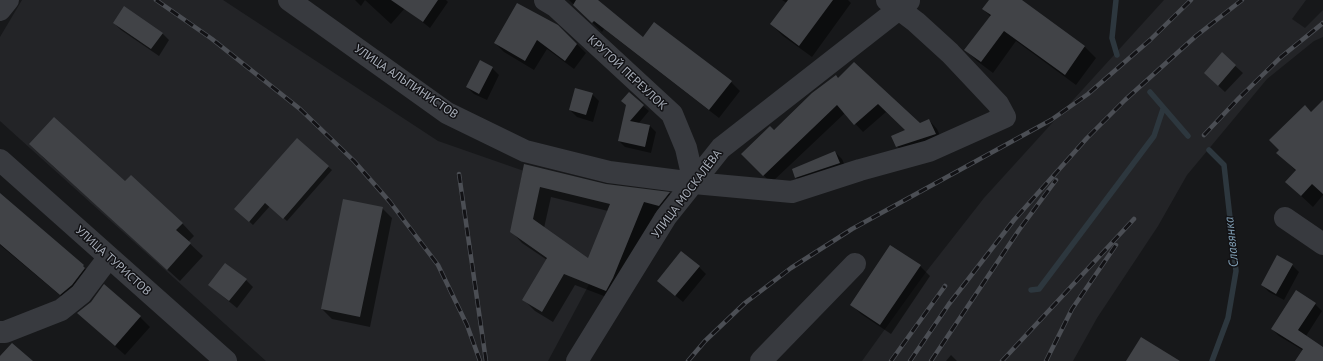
<!DOCTYPE html>
<html>
<head>
<meta charset="utf-8">
<style>
  body { margin:0 }
  canvas { display:block; background:#17181a }
</style>
</head>
<body>
<canvas width="1323" height="361"></canvas>
<script>
const context = document.querySelector('canvas').getContext('2d');
context.lineJoin = 'round';
function fill(path, color) {
  context.fillStyle = color;
  context.fill(path, 'evenodd');
}
function toPath(rows) {
  const path = new Path2D();
  for (const r of rows) {
    path.moveTo(r[0], r[1]);
    for (let i = 2; i < r.length; i += 2) path.lineTo(r[i], r[i + 1]);
  }
  return path;
}
function strokePath(path, color, width, dash) {
  context.strokeStyle = color;
  context.lineWidth = width;
  context.lineCap = dash ? 'butt' : 'round';
  context.setLineDash(dash || []);
  context.stroke(path);
}
function label(font, color, halo, rows, align = 'center') {
  context.font = font + ' "PT Sans",sans-serif';
  context.lineWidth = 3;
  context.setLineDash([]);
  context.textBaseline = 'middle';
  context.strokeStyle = halo;
  context.fillStyle = color;
  for (const [text, x, y, turn = 0] of rows) {
    context.save();
    context.translate(x, y);
    context.rotate((+turn || 0) * Math.PI / 180);
    context.textAlign = isNaN(turn) ? turn : align;
    if (halo) context.strokeText(text, 0, 0);
    context.fillText(text, 0, 0);
    context.restore();
  }
}
fill(toPath([
  [22,0,223,0,438,141,630,208,548,361,266,361,0,121,0,37],
  [1164,0,1306,0,1292,19,1305,28,1323,10,1323,37,1314,41,1267,79,1187,175,1158,226,1097,318,1073,361,862,361,926,272,984,198]
]), '#232427');
fill(toPath([
  [355,0,399,0,406,7,391,24,365,0,361,6],
  [414,0,446,0,448,2,430,28,407,10],
  [569,0,596,0,644,38,731,82,740,91,719,118,604,29,602,32],
  [782,0,848,0,851,3,812,57,783,36,771,24,787,3],
  [990,0,1020,0,1085,47,1096,58,1076,85,1016,41,993,73,977,61,966,50,991,17,983,9],
  [517,4,577,44,586,53,574,69,547,49,534,70,504,52,495,43],
  [114,23,162,33,169,40,159,56,121,30],
  [1222,54,1243,73,1225,92,1212,80],
  [492,68,499,75,487,100,474,94,467,87],
  [839,79,920,124,929,120,937,129,943,142,905,155,897,146,907,130,886,112,863,132,845,113,771,183,743,154],
  [592,94,599,101,593,122,577,117,570,110],
  [1323,101,1323,195,1313,207,1286,182,1296,171,1278,153],
  [627,105,643,106,649,111,638,124,650,126,656,132,651,153,625,147,619,141],
  [297,140,332,170,287,221,270,206,253,225,239,212],
  [835,152,842,159,847,170,803,184,796,177],
  [42,156,125,183,182,223,194,236,188,242,203,256,180,281],
  [524,165,606,185,669,193,680,204,670,217,655,213,624,290,617,301,575,285,553,322,535,311,524,300,547,260,522,243,511,231],
  [551,197,608,211,589,260,544,228],
  [0,194,97,279,74,307,0,245],
  [382,208,392,218,370,327,332,319,322,309],
  [1292,265,1299,272,1284,300,1269,292,1262,285],
  [920,266,930,276,891,334,861,314,851,304],
  [699,267,706,274,683,302,658,281],
  [246,280,253,287,237,308,209,285],
  [92,302,140,317,150,327,125,355,89,323],
  [1315,304,1322,311,1306,336,1323,349,1323,361,1301,361,1304,351,1279,336,1272,329],
  [951,355,957,361,946,361]
]), '#0007');
strokePath(toPath([
  [1116,0,1112,38,1117,55],
  [1150,92,1188,136],
  [1209,150,1224,165,1236,271,1228,318,1212,361],
  [1031,290,1039,289,1154,136,1163,109]
]), '#2d373e', 5.5);
fill(toPath([
  [391,0,438,0,423,22],
  [576,0,598,0,643,37,654,22,732,81,709,110,594,21,592,23,573,5],
  [788,0,833,0,799,46,770,24],
  [989,0,1022,0,1085,46,1065,75,1004,31,981,62,964,50,991,15,982,9],
  [517,3,558,25,577,44,565,61,537,40,525,61,494,43],
  [124,6,163,33,151,49,113,23],
  [1222,52,1236,65,1218,86,1204,73],
  [480,60,493,67,479,94,466,87],
  [854,62,920,123,929,119,936,134,896,147,891,136,905,130,878,104,854,125,837,105,763,176,741,154,770,126,774,130,812,93,836,75,838,78],
  [575,88,593,93,586,115,569,110],
  [629,92,644,105,630,121,650,125,645,147,618,141,626,105,621,101],
  [1323,100,1323,194,1312,184,1301,196,1285,182,1296,170,1276,153,1279,150,1269,140,1305,105,1311,112],
  [54,117,125,181,131,175,183,223,176,230,191,243,167,270,29,144],
  [297,138,329,166,283,219,265,203,249,222,234,209],
  [835,151,840,163,795,178,792,169],
  [524,164,606,184,670,192,659,206,644,202,613,278,606,291,564,274,542,312,522,300,547,258,510,232],
  [540,187,610,204,588,258,533,219],
  [0,193,84,265,83,266,85,268,72,285,60,295,0,244],
  [343,199,383,207,360,317,321,309],
  [890,245,921,265,880,325,850,305],
  [681,251,700,266,675,296,657,281],
  [1277,255,1293,264,1276,294,1261,285],
  [225,263,247,279,229,301,208,285],
  [104,284,141,316,115,346,77,313,91,302],
  [1296,290,1316,303,1298,330,1323,347,1323,361,1295,361,1303,349,1271,329],
  [1141,337,1180,361,1126,361],
  [12,343,33,361,0,361,0,356]
]), '#414347');
strokePath(toPath([
  [289,0,447,113,525,151,609,172,694,183,792,192,860,170,929,151,1005,117,998,104,950,53,916,22,887,0],
  [545,0,555,6,672,114,686,148,694,183],
  [0,10,8,0],
  [0,160,226,361],
  [1285,218,1323,244],
  [0,332,5,332,61,310,81,294,109,257],
  [577,361,666,217,721,148,909,1],
  [761,361,855,264]
]), '#383a3f', 22);
const rail = toPath([
  [156,0,212,39,300,109,354,161,390,202,438,265,467,325,480,361],
  [1204,135,1239,98,1281,57,1323,23],
  [459,174,486,361],
  [688,361,705,341,745,303,791,268,852,229,1051,120,1088,94,1150,40,1191,0],
  [891,361,945,286],
  [910,361,949,304,1014,220,1087,138,1125,100,1196,36,1242,0],
  [931,361,1019,230,1056,180],
  [1002,361,1134,219],
  [1046,361,1072,309,1116,245]
]);
strokePath(rail, '#4b4e54', 4.5);
strokePath(rail, '#121215', 3, [9]);
label('12px', '#a9afba', '#121215', [
  ["КРУТОЙ ПЕРЕУЛОК",627,73,43],
  ["УЛИЦА АЛЬПИНИСТОВ",406,82,34],
  ["УЛИЦА МОСКАЛЁВА",687,194,-53],
  ["УЛИЦА ТУРИСТОВ",113,261,42]
]);
label('italic 13px', '#809fb5', '#121215', [
  ["Славянка",1232,242,-96]
]);
</script>
</body>
</html>
